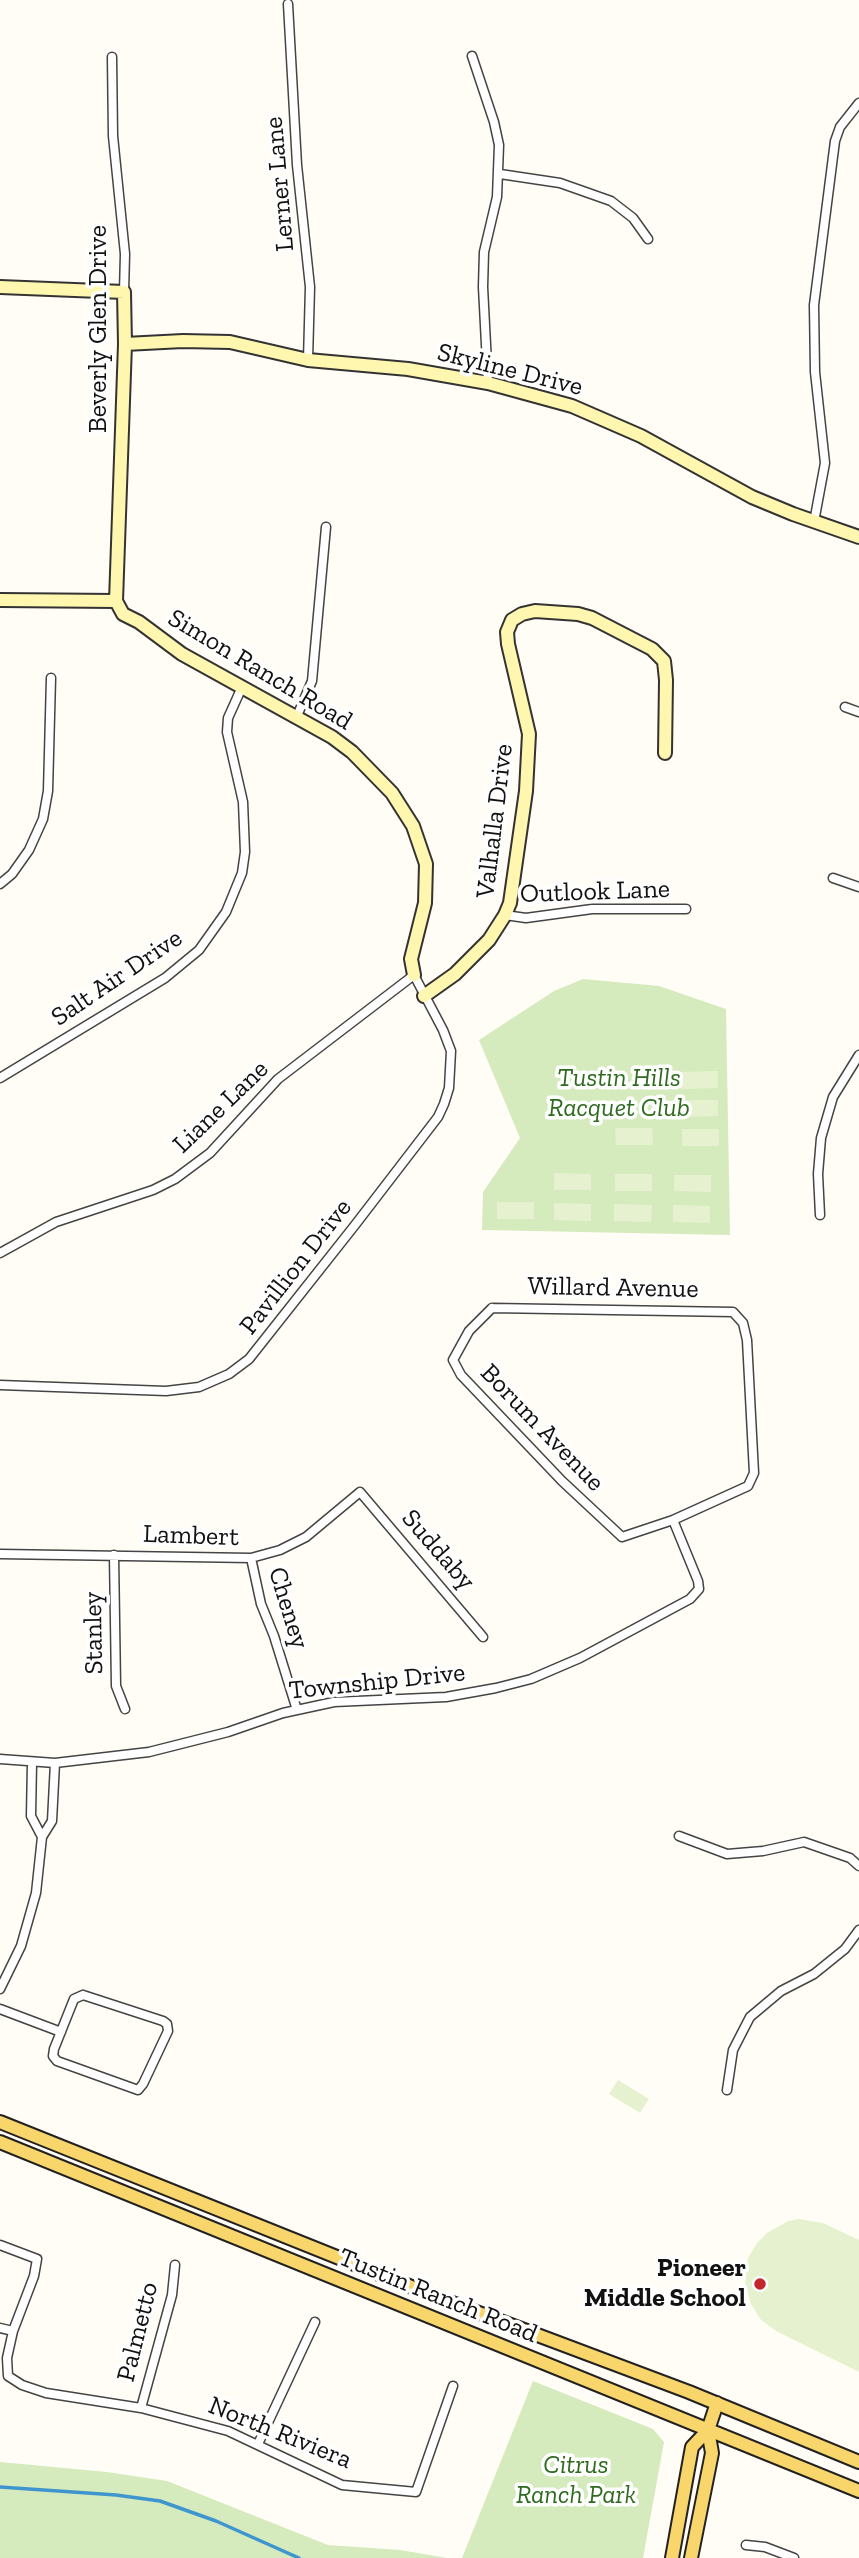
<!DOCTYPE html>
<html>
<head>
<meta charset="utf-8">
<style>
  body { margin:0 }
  canvas { display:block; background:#fffdf5 }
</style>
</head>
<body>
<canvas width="859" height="2558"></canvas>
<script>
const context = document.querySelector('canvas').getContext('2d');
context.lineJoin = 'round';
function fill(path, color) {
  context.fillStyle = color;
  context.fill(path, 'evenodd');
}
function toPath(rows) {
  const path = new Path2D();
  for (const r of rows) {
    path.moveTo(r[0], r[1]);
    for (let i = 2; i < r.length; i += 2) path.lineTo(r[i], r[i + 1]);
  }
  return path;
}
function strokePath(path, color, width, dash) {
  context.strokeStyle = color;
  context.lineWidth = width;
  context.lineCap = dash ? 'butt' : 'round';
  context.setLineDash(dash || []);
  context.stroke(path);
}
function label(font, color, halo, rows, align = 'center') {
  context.font = font + ' "Zilla Slab",serif';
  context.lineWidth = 7;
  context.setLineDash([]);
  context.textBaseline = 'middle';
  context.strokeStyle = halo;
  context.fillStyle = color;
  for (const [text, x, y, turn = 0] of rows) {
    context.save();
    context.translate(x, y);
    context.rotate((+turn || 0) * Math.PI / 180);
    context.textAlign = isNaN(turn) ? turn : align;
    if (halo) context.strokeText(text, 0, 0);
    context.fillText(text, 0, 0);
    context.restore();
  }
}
fill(toPath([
  [583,979,659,986,726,1009,730,1235,482,1230,483,1192,520,1138,479,1040,554,991],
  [533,2381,653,2429,664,2442,643,2558,462,2558],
  [0,2462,107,2472,167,2481,328,2545,400,2550,447,2558,0,2558]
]), '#d5ebbd');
fill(toPath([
  [718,1071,718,1088,681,1089,681,1072],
  [681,1100,718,1100,718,1116,681,1117],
  [615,1128,652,1128,653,1145,616,1145],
  [682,1129,719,1129,719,1146,682,1146],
  [554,1173,591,1174,591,1190,554,1190],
  [615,1174,652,1174,652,1191,615,1191],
  [674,1175,711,1175,711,1192,674,1191],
  [497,1202,534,1202,534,1219,497,1219],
  [554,1203,591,1204,591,1221,554,1220],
  [614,1204,652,1205,651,1222,614,1221],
  [673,1205,710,1206,710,1223,673,1222],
  [618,2080,649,2099,640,2113,609,2094],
  [799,2219,823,2223,859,2240,859,2372,776,2331,761,2320,751,2304,745,2284,748,2258,757,2243,767,2233,788,2221]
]), '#e6f2cf');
strokePath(toPath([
  [0,2487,116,2495,160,2501,216,2521,299,2558]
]), '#3f96cf', 3.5);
const street = toPath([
  [288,4,297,165,310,287,308,360],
  [472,56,494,122,499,145,497,197,484,252,483,287,488,383],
  [112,57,113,136,125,254,124,292],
  [500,174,560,183,611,201,633,218,648,239],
  [814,522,825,463,815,372,814,305,835,141,840,127,859,103],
  [845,707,859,712],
  [297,716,312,681,326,527],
  [833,878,859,887],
  [0,884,12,874,29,850,43,819,48,791,51,678],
  [505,915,526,918,592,909,686,909],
  [0,1078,165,978,199,950,226,912,242,873,245,852,243,802,227,732,228,718,242,687],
  [820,1215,818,1174,821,1138,833,1097,859,1055],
  [0,1253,56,1222,153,1190,175,1179,210,1153,278,1079,414,975,443,1030,451,1051,449,1088,444,1104,438,1117,355,1225,249,1359,229,1374,199,1387,166,1391,0,1385],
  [492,1308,733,1312,743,1323,747,1340,754,1473,748,1486,673,1520,622,1537,562,1481,461,1375,453,1360,469,1331,492,1308],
  [0,1554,251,1558,280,1550,306,1537,360,1492,483,1637],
  [114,1555,116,1686,125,1709],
  [251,1558,261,1604,274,1636,297,1710],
  [0,1759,55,1763,149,1752,228,1732,283,1713,334,1702,446,1697,496,1688,531,1679,580,1658,690,1599,699,1589,698,1581,673,1520],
  [32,1763,31,1816,42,1837],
  [679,1836,727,1854,763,1851,804,1842,850,1858,859,1866],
  [0,1989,21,1946,36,1893,42,1837,52,1821,55,1763],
  [83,1995,163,2021,167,2024,168,2031,143,2084,138,2090,57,2061,53,2056,54,2049,74,1999,83,1995],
  [0,2009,61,2032],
  [727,2090,733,2050,750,2017,781,1991,814,1974,845,1949,859,1930],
  [0,2245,37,2259,34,2276,13,2331,7,2358,8,2376,22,2385,46,2393,141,2408,228,2431,342,2485,416,2492,453,2386],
  [0,2328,13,2331],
  [141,2408,172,2295,175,2265],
  [258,2444,315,2322],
  [746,2545,765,2547,794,2558]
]);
const secondary = toPath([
  [0,287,124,292,125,344,116,601],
  [125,344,183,341,230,342,308,360,408,369,488,383,572,406,641,436,752,497,793,514,859,537],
  [0,600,116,601],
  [116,601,123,614,139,622,182,654,332,737,352,752,392,793,413,826,426,864,425,903,411,959,414,975],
  [424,996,455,974,489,940,505,915,510,903,526,791,529,734,508,644,507,632,512,620,522,614,535,611,578,614,592,618,652,649,664,661,666,680,665,753]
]);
const primary = toPath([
  [0,2122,439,2298,689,2392,859,2462],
  [0,2142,859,2491],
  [672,2558,692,2447,708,2430,717,2403],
  [691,2558,712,2453,708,2430]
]);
strokePath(street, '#444', 11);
strokePath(secondary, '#333', 16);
strokePath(primary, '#222', 16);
strokePath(street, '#fff', 8);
strokePath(secondary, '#fff6b0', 12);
strokePath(primary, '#f9d66b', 12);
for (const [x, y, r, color] of [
  [760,2284,7,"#c4262e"]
]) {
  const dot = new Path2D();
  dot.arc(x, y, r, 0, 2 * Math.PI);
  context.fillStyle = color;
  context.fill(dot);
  strokePath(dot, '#fff', 2.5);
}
label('26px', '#111', '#fff', [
  ["Lerner Lane",280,184,-95],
  ["Beverly Glen Drive",99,329,-90],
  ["Skyline Drive",510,370,14],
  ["Simon Ranch Road",260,670,31],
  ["Valhalla Drive",495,821,-83],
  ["Outlook Lane",595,892,-2],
  ["Salt Air Drive",117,978,-34],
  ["Liane Lane",221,1107,-44],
  ["Pavillion Drive",296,1267,-52],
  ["Willard Avenue",613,1288,1],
  ["Borum Avenue",542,1428,46],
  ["Lambert",191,1536,2],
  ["Suddaby",438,1550,49],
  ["Cheney",288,1608,73],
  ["Stanley",94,1633,-91],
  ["Township Drive",377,1682,-6],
  ["Tustin Ranch Road",438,2296,22],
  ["Palmetto",138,2332,-76],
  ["North Riviera",280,2433,22]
]);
label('italic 26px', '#2f6b1f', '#fff', [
  ["Tustin Hills",619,1079],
  ["Racquet Club",619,1109],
  ["Citrus",576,2466],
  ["Ranch Park",576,2496]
]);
label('bold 26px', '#111', '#fff', [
  ["Pioneer",746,2269],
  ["Middle School",746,2299]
], 'right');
</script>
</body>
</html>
